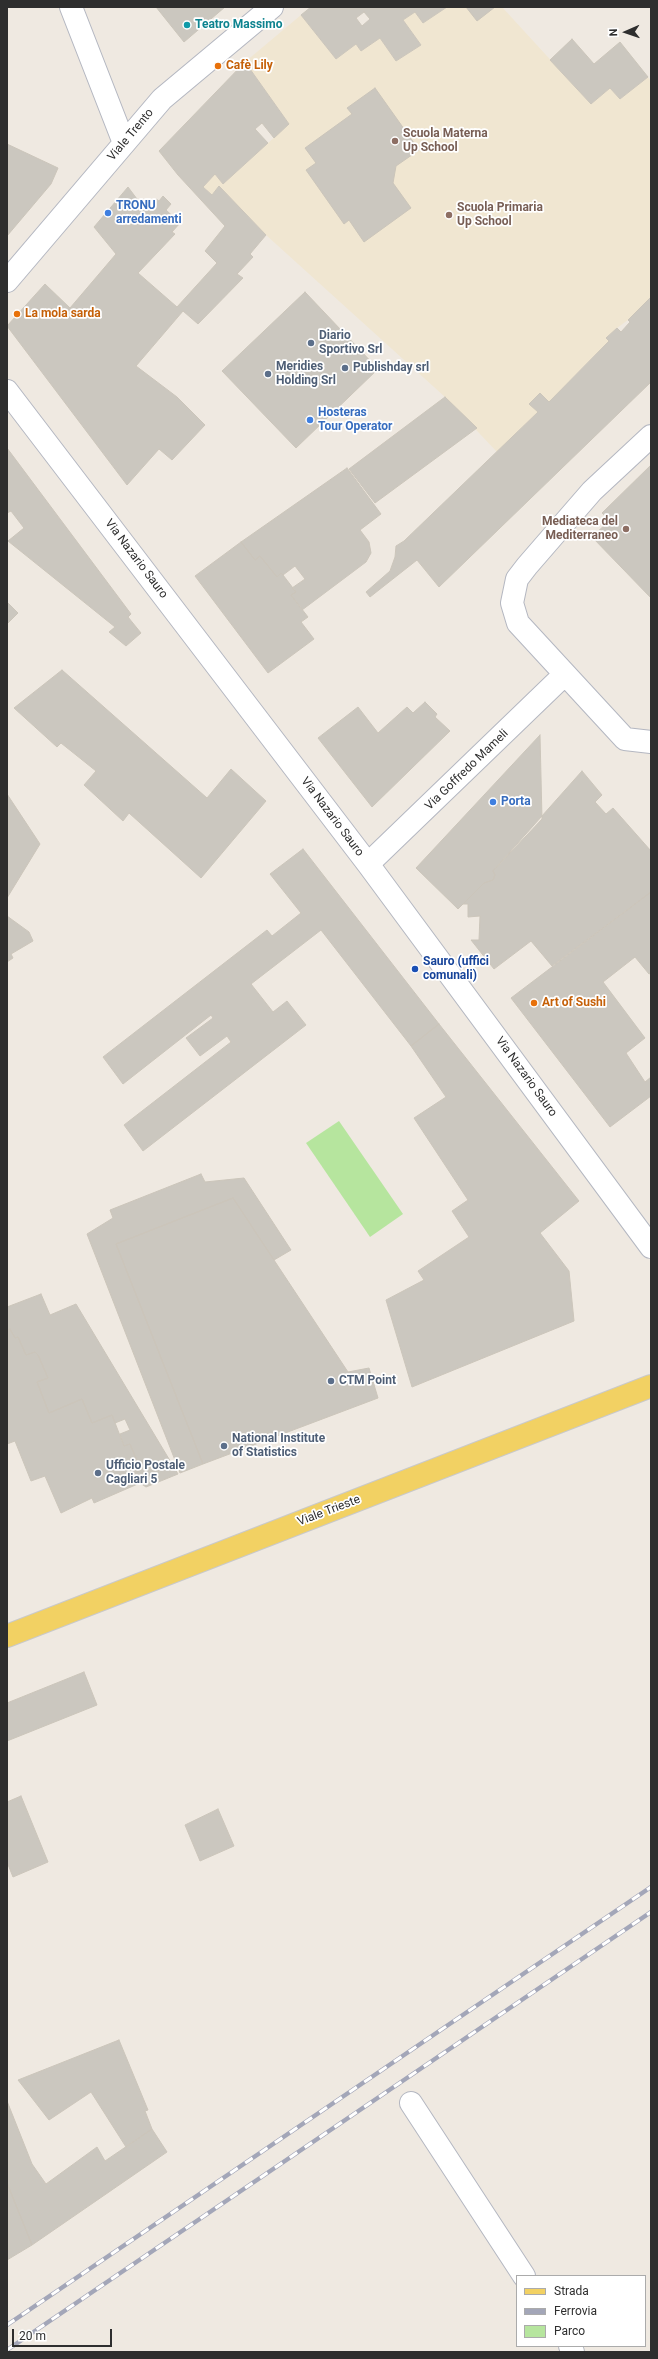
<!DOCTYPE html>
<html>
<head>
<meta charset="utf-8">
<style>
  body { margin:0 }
  #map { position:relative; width:658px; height:2359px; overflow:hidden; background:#efe9e1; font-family:Roboto,sans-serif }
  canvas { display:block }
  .frame { position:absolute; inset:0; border:8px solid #2e2e2e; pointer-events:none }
  .legend { position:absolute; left:516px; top:2275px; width:130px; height:72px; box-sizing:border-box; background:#fff; border:1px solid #ababab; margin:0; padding:5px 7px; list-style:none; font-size:12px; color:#2e2e2e }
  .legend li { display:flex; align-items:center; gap:8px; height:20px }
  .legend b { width:20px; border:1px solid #ababab }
  .north { position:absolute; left:606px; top:12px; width:40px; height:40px; -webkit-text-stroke:3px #fff; paint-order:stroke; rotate:268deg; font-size:11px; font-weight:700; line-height:16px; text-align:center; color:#2e2e2e }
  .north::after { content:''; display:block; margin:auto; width:14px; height:18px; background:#2e2e2e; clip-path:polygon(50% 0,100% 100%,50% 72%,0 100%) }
  .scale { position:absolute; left:12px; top:2329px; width:100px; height:18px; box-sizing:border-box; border:2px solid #2e2e2e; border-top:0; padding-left:5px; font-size:12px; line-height:14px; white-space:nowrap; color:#2e2e2e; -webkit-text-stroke:3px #fff; paint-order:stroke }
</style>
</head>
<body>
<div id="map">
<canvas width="658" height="2359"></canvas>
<div class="frame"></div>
<ul class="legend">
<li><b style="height:5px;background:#f2d163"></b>Strada</li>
<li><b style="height:5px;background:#a3a6b8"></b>Ferrovia</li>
<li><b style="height:11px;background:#b6e59e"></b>Parco</li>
</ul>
<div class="north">N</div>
<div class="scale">20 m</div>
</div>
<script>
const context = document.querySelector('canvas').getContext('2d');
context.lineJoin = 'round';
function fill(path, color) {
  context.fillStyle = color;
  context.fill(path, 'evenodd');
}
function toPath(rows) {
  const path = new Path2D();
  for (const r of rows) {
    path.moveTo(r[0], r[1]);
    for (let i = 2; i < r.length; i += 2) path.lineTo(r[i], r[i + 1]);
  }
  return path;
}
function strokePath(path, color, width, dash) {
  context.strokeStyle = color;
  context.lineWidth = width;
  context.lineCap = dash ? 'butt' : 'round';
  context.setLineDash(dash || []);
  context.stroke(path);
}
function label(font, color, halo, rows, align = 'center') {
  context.font = font + ' Roboto,sans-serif';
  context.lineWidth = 3.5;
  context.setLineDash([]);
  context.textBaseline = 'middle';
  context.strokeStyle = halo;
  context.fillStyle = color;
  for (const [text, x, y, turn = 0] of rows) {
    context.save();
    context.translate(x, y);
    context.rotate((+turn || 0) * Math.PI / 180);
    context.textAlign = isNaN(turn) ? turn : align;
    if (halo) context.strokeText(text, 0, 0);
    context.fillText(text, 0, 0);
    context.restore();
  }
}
fill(toPath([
  [447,7,502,7,591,104,610,88,620,99,648,77,651,81,651,297,628,320,617,328,607,338,609,341,549,402,540,393,530,403,538,412,497,452,445,397,266,235,219,187,212,195,203,187,215,174,223,184,289,124,245,62,301,15,336,59,356,44,361,51,380,38,396,61,421,45,403,20,415,12,423,23]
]), '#f0e6d1');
fill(toPath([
  [339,1121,403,1214,370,1237,306,1143]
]), '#b6e59e');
const building = toPath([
  [156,7,225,7,184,42,156,7],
  [311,7,447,7,423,23,415,12,403,20,421,45,396,61,380,38,361,51,356,44,336,59,301,15,311,7],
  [364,12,370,19,362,26,356,18,364,12],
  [466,7,495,7,477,21,466,7],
  [572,39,594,64,620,42,648,77,620,99,610,88,591,104,550,60,572,39],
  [245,62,289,124,274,138,262,123,255,129,268,143,223,184,215,174,203,187,212,195,219,186,266,235,250,254,253,257,237,274,243,278,198,324,183,311,136,366,177,397,205,425,172,460,159,449,127,485,7,326,45,284,70,308,116,254,94,227,128,187,146,211,156,199,159,201,163,196,171,204,166,210,180,223,172,232,175,234,138,273,177,307,217,263,205,251,225,226,178,175,159,151,245,62],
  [375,88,419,150,396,166,393,183,411,208,364,242,349,220,344,224,306,170,316,163,305,148,352,114,347,108,375,88],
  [7,144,58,168,51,184,7,236,7,144],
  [305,292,378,369,296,448,222,371,305,292],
  [651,297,651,382,439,587,417,560,370,597,366,592,390,571,395,557,396,546,404,541,538,412,529,404,540,393,549,402,609,341,606,338,617,328,621,332,630,322,628,320,651,297],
  [445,397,477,428,375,503,349,469,445,397],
  [7,448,131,614,128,617,141,633,126,646,109,632,115,627,8,541,24,528,11,511,7,513,7,448],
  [651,465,651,598,592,537,610,520,602,513,651,465],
  [347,468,381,514,360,530,369,542,371,553,366,562,302,610,291,595,296,592,292,588,305,579,295,566,283,575,281,573,277,577,260,556,255,560,241,542,347,468],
  [241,542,255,560,260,556,277,577,281,573,283,575,296,592,291,595,308,617,301,622,314,639,268,673,195,576,241,542],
  [7,602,18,613,7,624,7,602],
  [62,670,207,798,231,769,266,801,201,878,129,813,123,821,84,785,96,771,61,743,57,747,14,708,62,670],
  [425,702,437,714,435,717,450,731,372,807,318,738,358,707,378,733,407,707,413,713,425,702],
  [540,735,542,819,493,871,495,875,493,880,484,883,458,909,416,868,540,735],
  [582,771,602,795,595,802,606,814,613,808,651,851,651,892,552,966,531,941,494,969,471,940,479,940,480,916,468,917,468,904,463,904,484,883,493,880,495,875,493,871,582,771],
  [7,794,40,844,7,898,7,794],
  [303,849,439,1024,411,1046,321,930,251,984,273,1012,287,1001,306,1025,143,1151,124,1125,231,1042,227,1036,200,1056,186,1038,213,1018,211,1015,123,1084,103,1057,267,930,272,936,301,913,270,874,303,849],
  [651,892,651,973,649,974,635,957,603,982,645,1038,626,1053,645,1082,651,1077,651,1096,610,1127,511,998,651,892],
  [7,916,29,932,33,941,11,954,13,958,7,962,7,916],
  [439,1024,579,1201,540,1233,569,1271,574,1321,412,1387,386,1300,424,1280,418,1271,469,1237,452,1211,468,1200,414,1118,446,1097,411,1046,439,1024],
  [201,1174,205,1182,244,1178,291,1250,274,1260,233,1198,116,1244,203,1464,180,1473,87,1234,113,1218,110,1210,201,1174],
  [233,1198,348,1372,369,1368,378,1398,203,1464,116,1244,233,1198],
  [41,1294,50,1315,76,1304,178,1474,146,1487,140,1483,135,1472,141,1470,130,1444,124,1446,120,1434,130,1430,125,1419,115,1423,112,1415,92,1423,82,1399,49,1413,37,1382,48,1378,38,1355,35,1352,26,1355,18,1337,15,1338,10,1329,7,1330,7,1307,41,1294],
  [10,1329,15,1338,18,1337,26,1355,35,1352,38,1355,48,1378,37,1382,49,1413,82,1399,92,1423,112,1415,124,1446,130,1444,141,1470,135,1472,140,1483,94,1503,92,1498,61,1513,45,1476,31,1481,15,1441,7,1444,7,1330,10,1329],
  [84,1672,97,1705,7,1741,7,1703,84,1672],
  [21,1796,48,1862,13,1877,7,1862,7,1802,21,1796],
  [218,1809,234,1846,200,1861,185,1825,218,1809],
  [119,2040,148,2110,145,2111,152,2129,126,2147,91,2092,49,2120,18,2080,119,2040],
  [7,2101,32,2164,46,2184,97,2147,105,2161,152,2129,167,2152,32,2245,7,2183,7,2101],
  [7,2183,32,2245,7,2260,7,2183]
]);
fill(building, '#cbc7bf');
strokePath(building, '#cbc5ba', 1);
const minor = toPath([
  [71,7,124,143],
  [7,281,162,99,272,7],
  [7,391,368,864,651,1247],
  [651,436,592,491,527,566,517,579,512,603,518,623,625,739,651,742],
  [368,864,564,675],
  [411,2103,524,2276],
  [570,2346,573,2352]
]);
const major = toPath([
  [7,1636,651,1386]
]);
strokePath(minor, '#b4b7c1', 24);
strokePath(major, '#c9c9c9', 24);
strokePath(minor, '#fff', 22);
strokePath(major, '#f2d163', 22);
const rail = toPath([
  [7,2325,651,1887],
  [7,2350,651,1912]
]);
strokePath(rail, '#a3a6b8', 4.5);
strokePath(rail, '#fff', 3, [9]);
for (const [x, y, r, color] of [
  [187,25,4,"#0f9aa8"],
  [218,66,4,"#e8710a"],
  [395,141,4,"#8d6e63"],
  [108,213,4,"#3f7fe0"],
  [449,215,4,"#8d6e63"],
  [17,314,4,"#e8710a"],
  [311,343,4,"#5c6f8a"],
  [345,368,4,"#5c6f8a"],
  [268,374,4,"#5c6f8a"],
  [310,420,4,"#3f7fe0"],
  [626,529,4,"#8d6e63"],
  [493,802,4,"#3f7fe0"],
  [415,969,4,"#1a4fb4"],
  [534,1003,4,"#e8710a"],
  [331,1381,4,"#5c6f8a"],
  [224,1446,4,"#5c6f8a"],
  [98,1473,4,"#5c6f8a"]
]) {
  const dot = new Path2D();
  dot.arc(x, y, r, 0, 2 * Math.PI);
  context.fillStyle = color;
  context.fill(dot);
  strokePath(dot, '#fff', 1.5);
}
label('bold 12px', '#0d838f', '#fff', [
  ["Teatro Massimo",195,25]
], 'left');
label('bold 12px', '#c56008', '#fff', [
  ["Cafè Lily",226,66],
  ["La mola sarda",25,314],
  ["Art of Sushi",542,1003]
], 'left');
label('bold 12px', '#785e54', '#fff', [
  ["Scuola Materna",403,134],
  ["Up School",403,148],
  ["Scuola Primaria",457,208],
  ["Up School",457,222],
  ["Mediateca del",618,522,"right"],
  ["Mediterraneo",618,536,"right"]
], 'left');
label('12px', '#2e2e2e', '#fff', [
  ["Viale Trento",131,135,-50],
  ["Via Nazario Sauro",136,559,53],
  ["Via Goffredo Mameli",467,770,-44],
  ["Via Nazario Sauro",332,817,53],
  ["Via Nazario Sauro",526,1077,54],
  ["Viale Trieste",329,1511,-21]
]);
label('bold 12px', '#366cbe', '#fff', [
  ["TRONU",116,206],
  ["arredamenti",116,220],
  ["Hosteras",318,413],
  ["Tour Operator",318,427],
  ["Porta",501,802]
], 'left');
label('bold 12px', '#4e5e75', '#fff', [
  ["Diario",319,336],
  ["Sportivo Srl",319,350],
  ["Meridies",276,367],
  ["Holding Srl",276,381],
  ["Publishday srl",353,368],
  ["CTM Point",339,1381],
  ["National Institute",232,1439],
  ["of Statistics",232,1453],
  ["Ufficio Postale",106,1466],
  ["Cagliari 5",106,1480]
], 'left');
label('bold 12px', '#164399', '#fff', [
  ["Sauro (uffici",423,962],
  ["comunali)",423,976]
], 'left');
</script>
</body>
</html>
